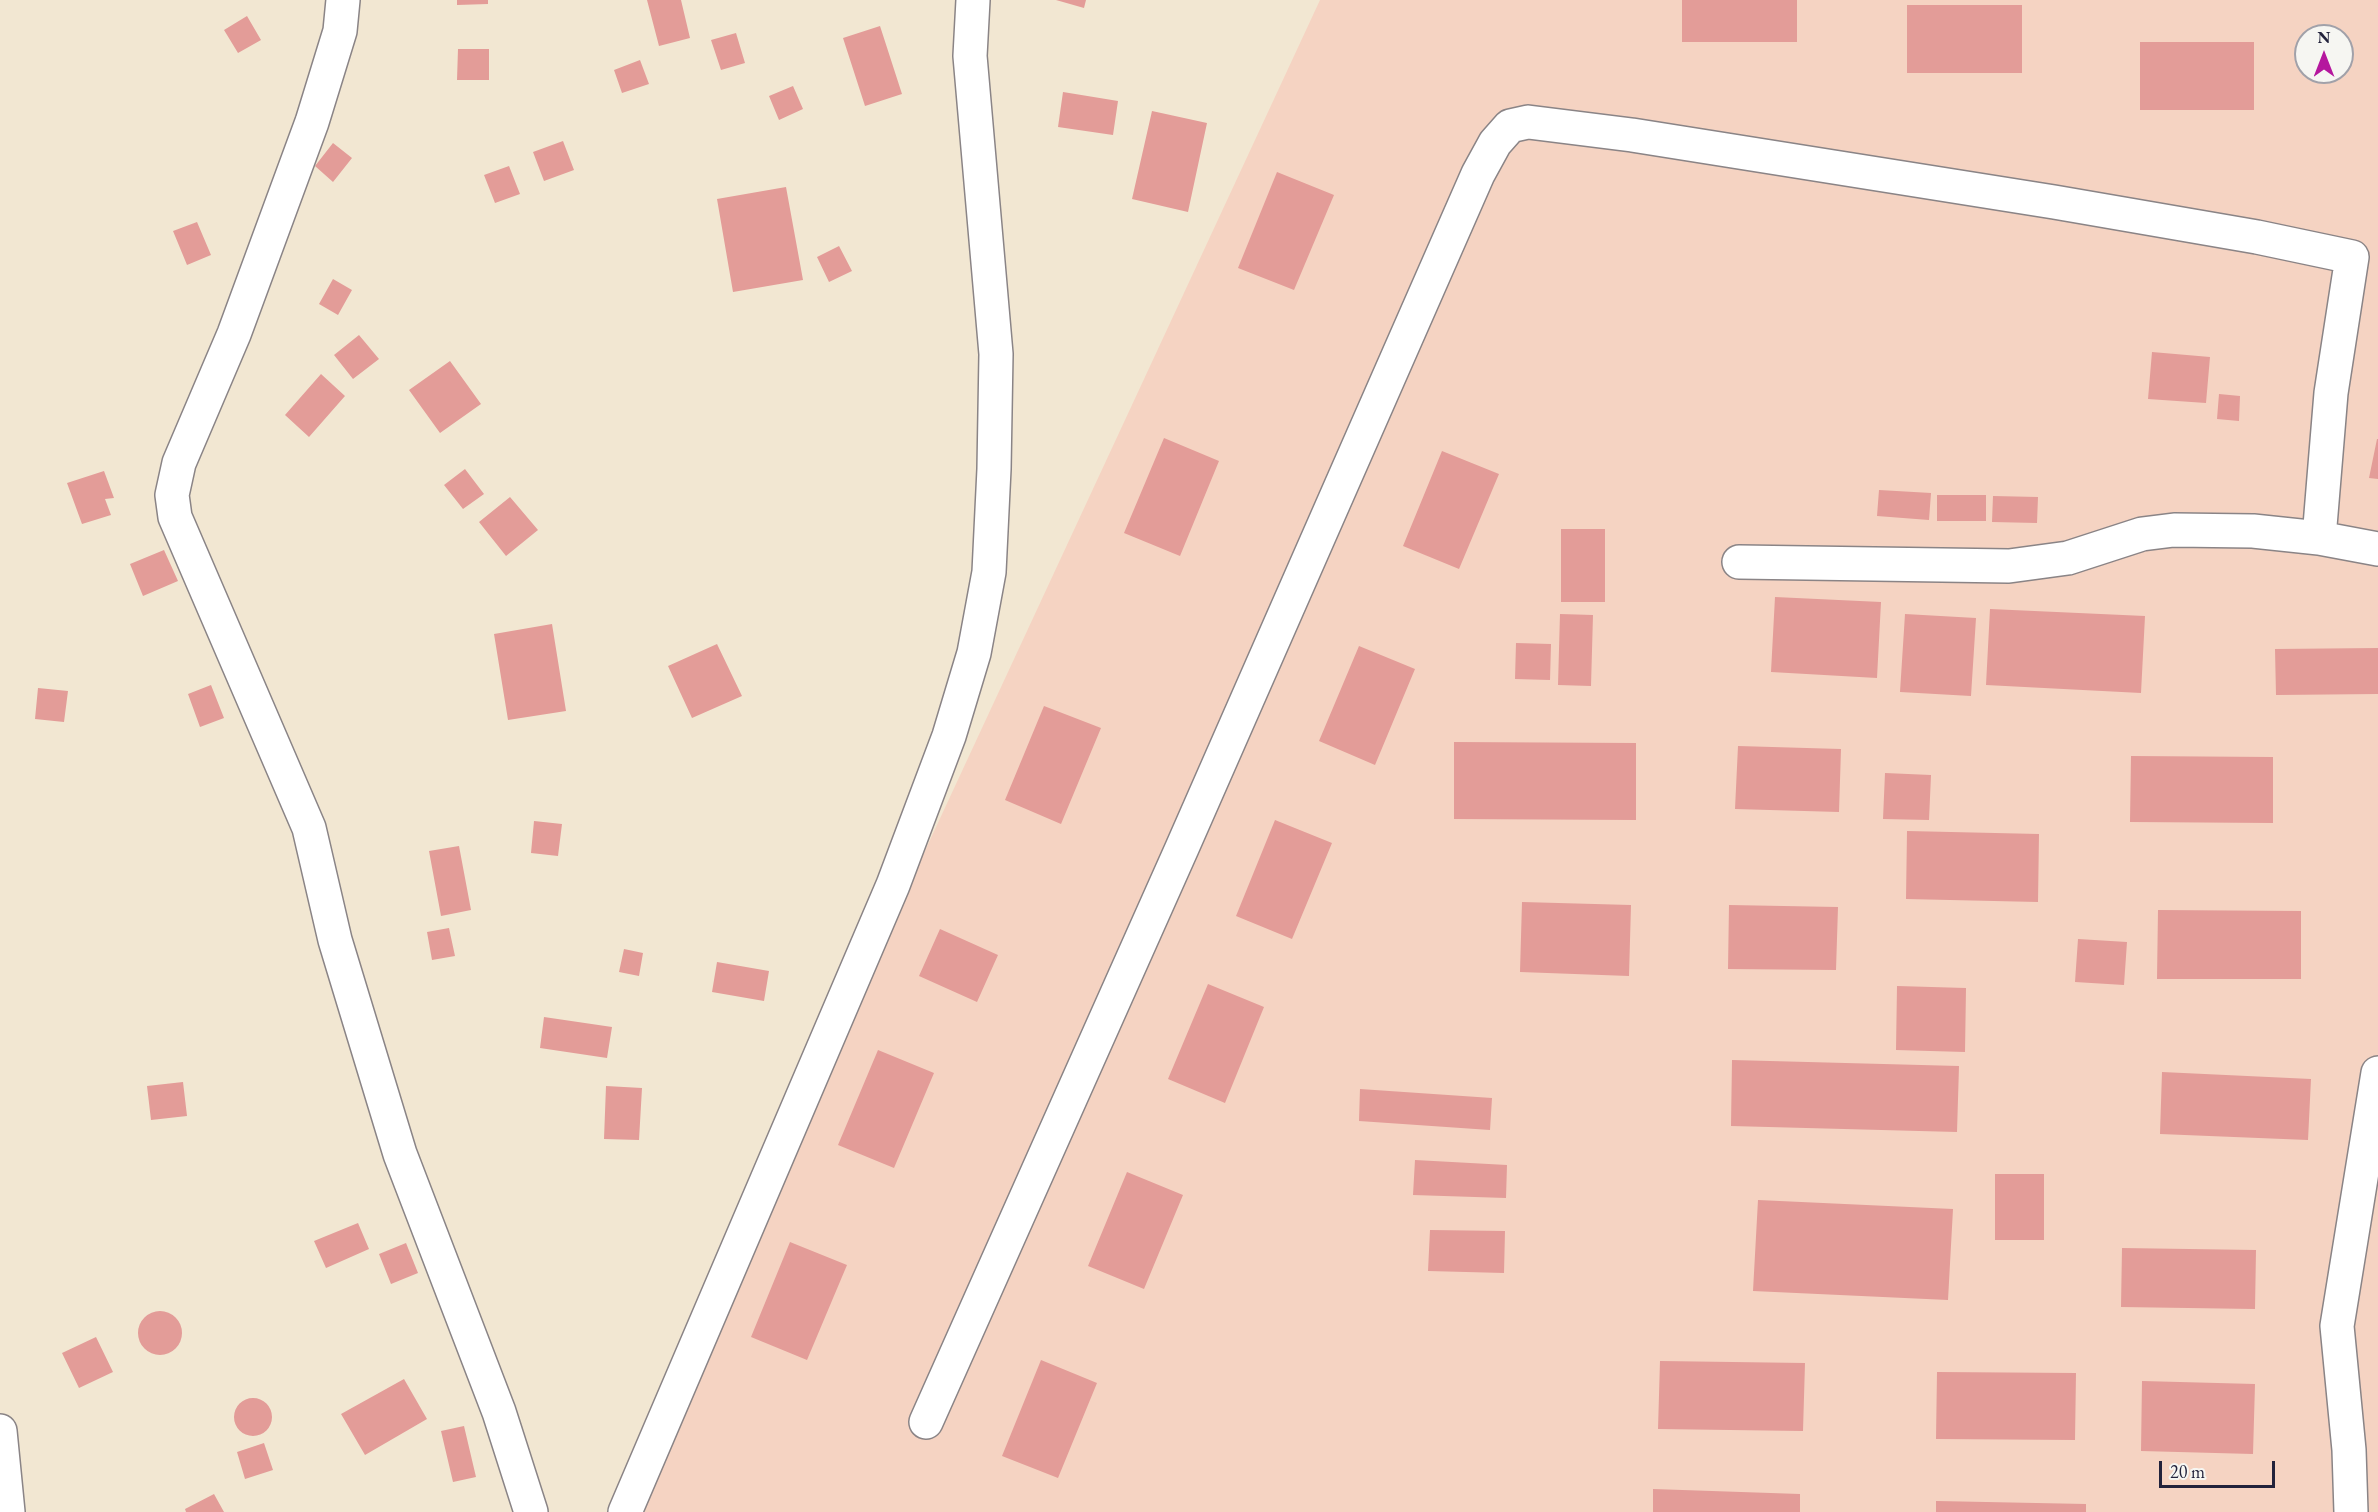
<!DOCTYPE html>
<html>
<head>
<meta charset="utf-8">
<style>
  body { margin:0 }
  #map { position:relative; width:2378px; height:1512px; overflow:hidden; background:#f2e7d2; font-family:"EB Garamond",serif }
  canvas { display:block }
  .north { position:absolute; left:2294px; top:24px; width:60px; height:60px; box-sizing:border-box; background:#f6f6f2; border:2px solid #a1a1a9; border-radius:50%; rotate:0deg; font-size:16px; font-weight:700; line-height:24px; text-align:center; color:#22223b }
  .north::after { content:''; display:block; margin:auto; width:21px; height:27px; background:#b5179e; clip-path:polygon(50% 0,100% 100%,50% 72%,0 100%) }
  .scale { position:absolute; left:2159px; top:1461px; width:116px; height:27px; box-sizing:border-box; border:3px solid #22223b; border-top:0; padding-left:8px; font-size:18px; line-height:21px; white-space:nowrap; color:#22223b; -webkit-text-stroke:4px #f6f6f2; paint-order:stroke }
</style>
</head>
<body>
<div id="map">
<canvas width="2378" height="1512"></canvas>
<div class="north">N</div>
<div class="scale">20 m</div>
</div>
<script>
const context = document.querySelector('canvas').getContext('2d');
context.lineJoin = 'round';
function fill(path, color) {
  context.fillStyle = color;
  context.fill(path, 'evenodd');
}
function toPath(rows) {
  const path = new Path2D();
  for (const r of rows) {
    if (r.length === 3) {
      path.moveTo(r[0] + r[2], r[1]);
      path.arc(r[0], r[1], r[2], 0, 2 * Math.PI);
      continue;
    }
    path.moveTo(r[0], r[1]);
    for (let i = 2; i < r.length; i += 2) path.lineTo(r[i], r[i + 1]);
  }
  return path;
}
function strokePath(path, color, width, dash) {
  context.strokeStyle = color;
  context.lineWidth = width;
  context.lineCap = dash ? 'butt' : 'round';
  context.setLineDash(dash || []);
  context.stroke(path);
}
fill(toPath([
  [1320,0,2378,0,2378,1512,618,1512],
  [2306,36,2342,36,2342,72,2306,72]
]), '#f5d3c2');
fill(toPath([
  [457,0,488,0,488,4,457,5],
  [647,0,681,0,690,38,659,46],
  [1056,0,1086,0,1084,8],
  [1682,0,1797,0,1797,42,1682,42],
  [1907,5,2022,5,2022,73,1907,73],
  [247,16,261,40,238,53,224,30],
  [880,26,902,94,865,106,843,38],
  [736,33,745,63,721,70,711,40],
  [2140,42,2254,42,2254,110,2140,110],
  [458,49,489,49,489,80,457,80],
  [640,60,649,84,622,93,614,70],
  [793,86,803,109,779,120,769,96],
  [1063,92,1118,101,1113,135,1058,127],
  [1152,111,1207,123,1188,212,1132,199],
  [563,141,574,170,544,181,533,152],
  [333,143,352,158,333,182,315,166],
  [509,166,520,194,495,203,484,175],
  [1277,172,1334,195,1294,290,1238,268],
  [786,187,803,280,733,292,717,199],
  [197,222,211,255,187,265,173,231],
  [839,246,852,271,829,282,817,257],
  [333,279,352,290,338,315,319,304],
  [359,335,379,359,353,379,334,355],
  [2152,352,2210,357,2206,403,2148,399],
  [450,361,481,404,440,433,409,390],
  [321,374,345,396,309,437,285,415],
  [2219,394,2240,396,2239,421,2217,419],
  [1164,438,1219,461,1180,556,1124,533],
  [2377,439,2378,439,2378,479,2369,478],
  [1442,451,1499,474,1459,569,1403,546],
  [465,469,484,494,463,509,444,485],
  [104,471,114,498,105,499,111,515,82,524,67,483],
  [1879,490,1931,493,1929,520,1877,516],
  [1937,495,1986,495,1986,521,1937,521],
  [1993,496,2038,497,2037,523,1992,522],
  [510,497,538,530,506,556,479,522],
  [1561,529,1605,529,1605,602,1561,602],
  [164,550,178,581,143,596,130,564],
  [1775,597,1881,602,1877,678,1771,672],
  [1990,609,2145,616,2141,693,1986,685],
  [1560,614,1593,615,1591,686,1558,685],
  [1905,614,1976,618,1971,696,1900,692],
  [552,624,566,711,508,720,494,634],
  [1516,643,1551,644,1550,680,1515,679],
  [717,644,742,696,692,718,668,666],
  [1359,646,1415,669,1375,765,1319,741],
  [2378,648,2378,694,2276,695,2275,649],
  [211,685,224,718,200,727,188,694],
  [38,688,68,691,64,722,35,719],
  [1044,706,1101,728,1061,824,1005,800],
  [1454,742,1636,743,1636,820,1454,819],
  [1738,746,1841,749,1839,812,1735,809],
  [2131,756,2273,757,2273,823,2130,822],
  [1885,773,1931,775,1929,820,1883,819],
  [1275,820,1332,843,1292,939,1236,916],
  [534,821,562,824,558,856,531,853],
  [1907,831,2039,834,2038,902,1906,899],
  [459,846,471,910,441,916,429,851],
  [1522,902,1631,905,1629,976,1520,972],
  [1729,905,1838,907,1836,970,1728,969],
  [2158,910,2301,911,2301,979,2157,979],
  [449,928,455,956,432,960,427,932],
  [940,929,998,955,977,1002,919,976],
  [2078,939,2127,942,2124,985,2075,982],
  [624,949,643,953,639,976,619,972],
  [717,962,769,971,764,1001,712,992],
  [1208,984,1264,1007,1225,1103,1168,1079],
  [1897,986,1966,988,1965,1052,1896,1050],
  [544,1017,612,1027,607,1058,540,1048],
  [878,1050,934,1073,894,1168,838,1145],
  [1732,1060,1959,1066,1957,1132,1731,1126],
  [2162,1072,2311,1079,2308,1140,2160,1134],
  [183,1082,187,1116,151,1120,147,1086],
  [606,1086,642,1088,639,1140,604,1139],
  [1360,1089,1492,1098,1490,1130,1359,1121],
  [1415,1160,1507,1165,1506,1198,1413,1195],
  [1127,1172,1183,1195,1144,1289,1088,1266],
  [1995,1174,2044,1174,2044,1240,1995,1240],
  [1758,1200,1953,1209,1948,1300,1753,1291],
  [358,1223,369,1249,326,1268,314,1241],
  [1430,1230,1505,1231,1504,1273,1428,1271],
  [790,1242,847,1265,807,1360,751,1337],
  [406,1243,418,1273,391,1284,379,1254],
  [2122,1248,2256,1250,2255,1309,2121,1307],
  [160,1333,22],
  [96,1337,113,1372,79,1388,62,1353],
  [1041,1360,1097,1383,1058,1478,1002,1456],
  [1660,1361,1805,1363,1803,1431,1658,1429],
  [1937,1372,2076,1373,2075,1440,1936,1439],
  [404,1379,427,1419,365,1455,341,1414],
  [2142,1381,2255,1384,2253,1454,2141,1451],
  [253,1417,19],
  [464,1426,476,1477,453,1482,441,1431],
  [264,1443,273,1470,245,1479,237,1452],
  [1653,1489,1800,1494,1800,1512,1653,1512],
  [214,1494,224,1512,186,1512,185,1509],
  [1936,1501,2086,1504,2086,1512,1936,1512]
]), '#e39c98');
const minor = toPath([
  [343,0,340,31,312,122,234,334,179,463,172,495,175,517,309,828,335,940,400,1154,499,1412,531,1512],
  [1739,562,2009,566,2068,558,2142,534,2174,530,2253,531,2319,538,2378,549],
  [926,1422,1182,848,1478,174,1495,143,1510,126,1528,122,1632,135,2054,202,2257,237,2352,257,2331,393,2319,538],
  [0,1431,8,1512],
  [625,1512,893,885,949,736,974,653,989,572,994,469,996,354,970,56,973,0],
  [2351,1512,2349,1450,2337,1326,2378,1073]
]);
strokePath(minor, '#8a8486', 36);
strokePath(minor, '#fff', 33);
</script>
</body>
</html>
